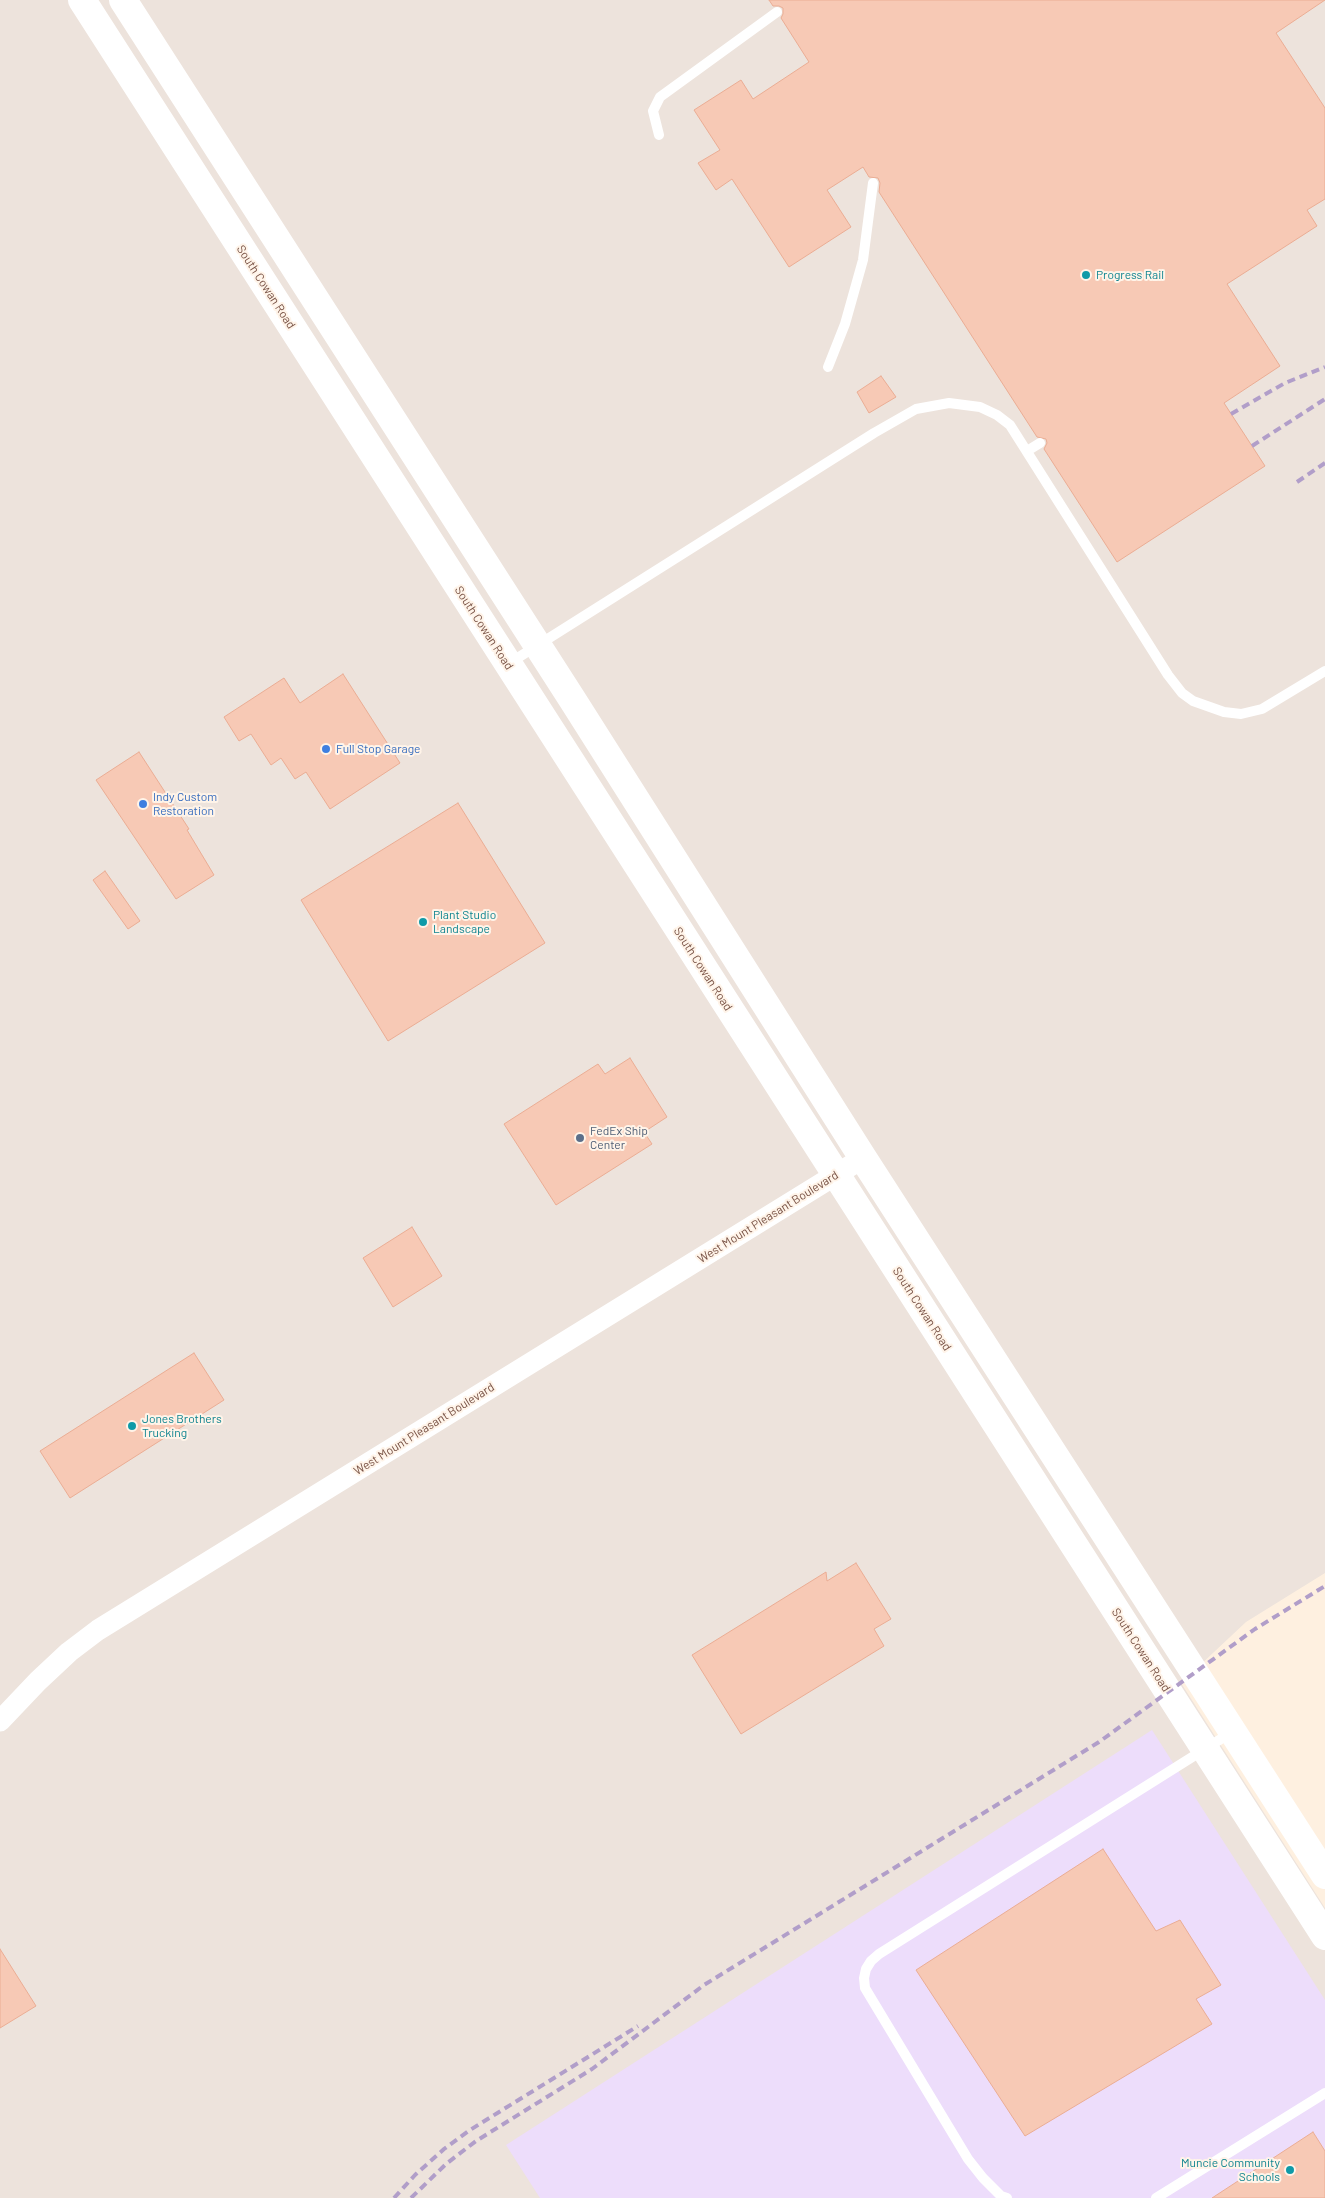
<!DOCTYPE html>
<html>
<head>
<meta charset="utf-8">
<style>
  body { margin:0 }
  canvas { display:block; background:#fef0e0 }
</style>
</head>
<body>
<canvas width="1325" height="2198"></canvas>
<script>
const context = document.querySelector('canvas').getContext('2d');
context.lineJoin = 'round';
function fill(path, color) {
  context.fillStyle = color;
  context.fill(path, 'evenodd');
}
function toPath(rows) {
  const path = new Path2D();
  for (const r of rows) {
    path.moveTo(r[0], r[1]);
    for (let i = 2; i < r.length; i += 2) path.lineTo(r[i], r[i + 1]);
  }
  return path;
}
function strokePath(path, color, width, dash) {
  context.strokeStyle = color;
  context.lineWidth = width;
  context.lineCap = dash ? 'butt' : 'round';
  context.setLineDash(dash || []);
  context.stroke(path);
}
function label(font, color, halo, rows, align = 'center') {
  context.font = font + ' Barlow,sans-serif';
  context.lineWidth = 4;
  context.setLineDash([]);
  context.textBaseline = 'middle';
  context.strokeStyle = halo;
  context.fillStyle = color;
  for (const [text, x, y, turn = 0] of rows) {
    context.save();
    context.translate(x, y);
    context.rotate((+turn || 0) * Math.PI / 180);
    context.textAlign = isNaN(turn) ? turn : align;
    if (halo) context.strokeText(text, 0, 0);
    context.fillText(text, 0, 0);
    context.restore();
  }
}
fill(toPath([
  [0,0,1325,0,1325,1573,1246,1622,1181,1683,1325,1908,1325,2198,0,2198]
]), '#ede3dc');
fill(toPath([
  [1152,1730,1325,2000,1325,2198,540,2198,506,2145]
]), '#edddfb');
const building = toPath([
  [769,0,1325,0,1276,33,1325,108,1325,199,1307,210,1317,226,1227,284,1280,366,1224,403,1265,466,1117,562,1044,449,1047,443,1046,439,1037,437,879,192,880,183,878,178,869,177,863,167,827,190,851,227,789,267,732,179,716,190,698,163,720,150,694,110,741,80,753,99,809,62,781,18,783,14,783,8,779,6,773,6,769,0],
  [881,376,896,397,869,413,857,392,881,376],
  [343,674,400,763,330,809,306,772,295,779,281,758,271,765,251,734,239,741,224,717,284,678,300,703,343,674],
  [139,752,189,829,187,830,214,875,176,899,96,780,139,752],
  [458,803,545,943,388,1041,301,900,458,803],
  [105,871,140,921,128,929,93,880,105,871],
  [630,1058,667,1117,644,1132,652,1144,556,1205,504,1124,598,1064,605,1074,630,1058],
  [412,1227,442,1276,393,1307,363,1258,412,1227],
  [194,1353,224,1400,70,1498,40,1451,194,1353],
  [856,1563,891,1619,874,1629,884,1646,741,1734,692,1655,826,1572,827,1581,856,1563],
  [1103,1849,1156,1931,1180,1920,1221,1985,1196,1999,1212,2024,1025,2136,916,1970,1103,1849],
  [0,1949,36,2006,0,2028,0,1949],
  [1313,2132,1325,2151,1325,2198,1212,2198,1313,2132]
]);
fill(building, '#f7c9b5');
strokePath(building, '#ebad94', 1);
strokePath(toPath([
  [659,135,653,111,660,97,777,12],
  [828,367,845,324,863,260,873,183],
  [1027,451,1040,443],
  [508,664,874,433,916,409,949,403,980,407,997,415,1010,425,1168,675,1182,693,1193,701,1224,712,1241,714,1262,709,1325,671],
  [1007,2198,1001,2196,983,2178,968,2159,865,1988,864,1978,866,1969,871,1961,879,1954,1232,1732],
  [1156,2198,1325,2093]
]), '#fff', 10);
strokePath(toPath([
  [0,1721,38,1681,69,1652,98,1630,863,1158]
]), '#fff', 21);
strokePath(toPath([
  [82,0,1325,1936],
  [123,0,572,699,863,1158,1325,1875]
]), '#fff', 28);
strokePath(toPath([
  [1231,414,1285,383,1325,367],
  [1252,446,1325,399],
  [1297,482,1325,463],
  [394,2198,415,2175,444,2149,470,2130,638,2026],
  [411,2198,446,2164,476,2141,592,2069,704,1985,1099,1742,1255,1629,1325,1586]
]), '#b19ec9', 4, [8, 5]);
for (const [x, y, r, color] of [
  [1086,275,5,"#0f9aa8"],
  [326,749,5,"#3f7fe0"],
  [143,804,5,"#3f7fe0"],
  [423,922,5,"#0f9aa8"],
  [580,1138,5,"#5c6f8a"],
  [132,1426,5,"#0f9aa8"],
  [1290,2170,5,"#0f9aa8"]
]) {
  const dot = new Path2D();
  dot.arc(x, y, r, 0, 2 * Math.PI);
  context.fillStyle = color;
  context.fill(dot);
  strokePath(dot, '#fff4e9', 2);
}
label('12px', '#0d838f', '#fff4e9', [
  ["Progress Rail",1096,275],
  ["Plant Studio",433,915],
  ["Landscape",433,929],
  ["Jones Brothers",142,1419],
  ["Trucking",142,1433],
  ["Muncie Community",1280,2163,"right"],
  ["Schools",1280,2177,"right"]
], 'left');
label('12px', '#785245', '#fff4e9', [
  ["South Cowan Road",266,287,57],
  ["South Cowan Road",484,628,57],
  ["South Cowan Road",703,969,57],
  ["West Mount Pleasant Boulevard",768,1217,-32],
  ["South Cowan Road",922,1309,57],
  ["West Mount Pleasant Boulevard",424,1429,-32],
  ["South Cowan Road",1141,1650,57]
]);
label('12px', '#366cbe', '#fff4e9', [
  ["Full Stop Garage",336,749],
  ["Indy Custom",153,797],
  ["Restoration",153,811]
], 'left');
label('12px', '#4e5e75', '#fff4e9', [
  ["FedEx Ship",590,1131],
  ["Center",590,1145]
], 'left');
</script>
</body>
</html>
